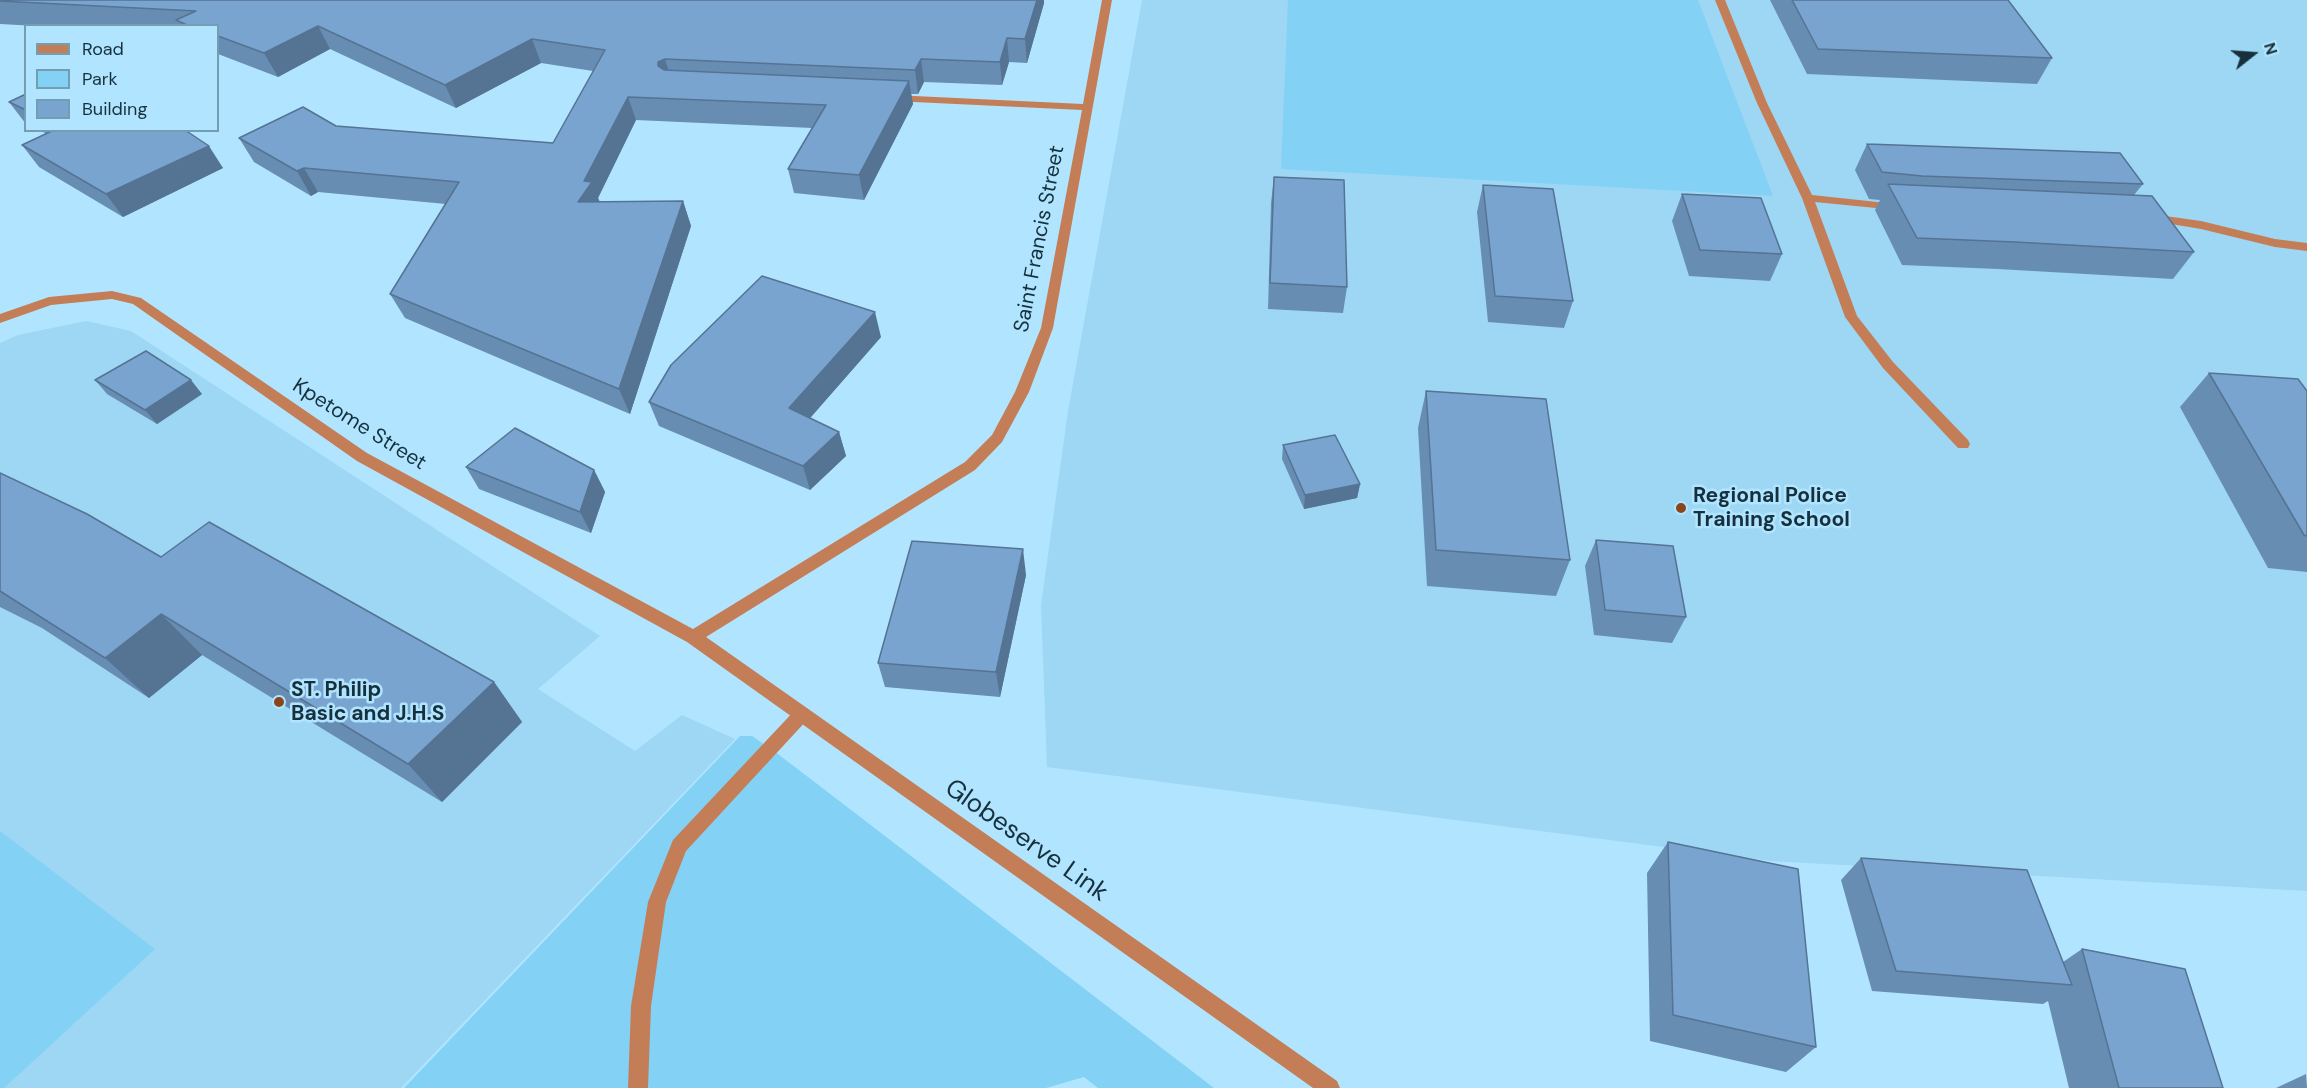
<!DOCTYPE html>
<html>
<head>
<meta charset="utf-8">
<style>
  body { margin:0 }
  #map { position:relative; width:2307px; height:1088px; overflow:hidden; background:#b1e5ff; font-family:"DM Sans",sans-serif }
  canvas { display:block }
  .legend { position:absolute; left:24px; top:24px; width:195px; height:108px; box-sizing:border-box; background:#b1e5ff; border:2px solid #739db1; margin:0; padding:8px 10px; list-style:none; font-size:18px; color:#16313d }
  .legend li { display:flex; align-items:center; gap:12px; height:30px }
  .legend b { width:30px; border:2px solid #739db1 }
  .north { position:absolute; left:2223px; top:24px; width:60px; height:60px; -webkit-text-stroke:4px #b1e5ff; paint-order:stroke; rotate:73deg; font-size:16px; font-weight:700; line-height:24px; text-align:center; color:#16313d }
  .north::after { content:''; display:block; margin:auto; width:21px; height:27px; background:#16313d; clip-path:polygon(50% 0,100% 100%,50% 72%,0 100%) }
</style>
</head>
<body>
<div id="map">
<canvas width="2307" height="1088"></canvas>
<ul class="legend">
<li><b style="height:8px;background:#c37e57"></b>Road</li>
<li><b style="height:16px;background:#84d1f6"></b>Park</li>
<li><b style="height:16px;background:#79a4d0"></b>Building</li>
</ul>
<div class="north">N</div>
</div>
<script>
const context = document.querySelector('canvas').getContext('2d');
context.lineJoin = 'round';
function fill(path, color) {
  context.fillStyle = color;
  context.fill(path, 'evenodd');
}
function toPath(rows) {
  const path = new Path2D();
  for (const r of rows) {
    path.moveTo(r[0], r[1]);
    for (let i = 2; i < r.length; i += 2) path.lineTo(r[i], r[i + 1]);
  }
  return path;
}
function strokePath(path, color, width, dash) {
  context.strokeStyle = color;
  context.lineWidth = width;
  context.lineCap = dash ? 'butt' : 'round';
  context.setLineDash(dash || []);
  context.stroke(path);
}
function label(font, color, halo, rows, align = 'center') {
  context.font = font + ' "DM Sans",sans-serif';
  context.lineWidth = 5;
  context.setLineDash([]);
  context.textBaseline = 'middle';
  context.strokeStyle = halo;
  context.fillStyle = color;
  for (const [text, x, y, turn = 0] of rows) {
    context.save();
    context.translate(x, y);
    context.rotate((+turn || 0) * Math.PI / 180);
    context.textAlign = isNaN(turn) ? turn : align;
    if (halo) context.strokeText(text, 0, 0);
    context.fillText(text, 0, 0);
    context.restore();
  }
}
fill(toPath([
  [1142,0,2307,0,2307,891,1771,861,1047,767,1041,605,1068,411],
  [86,321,131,331,600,636,538,689,635,751,682,715,735,739,401,1088,0,1088,0,343,18,335]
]), '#9dd7f3');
fill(toPath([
  [1288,0,1698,0,1773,196,1281,169],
  [740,736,752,736,778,754,1214,1088,1098,1088,1084,1077,1046,1088,404,1088],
  [0,831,155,949,4,1088,0,1088]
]), '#84d1f6');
fill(toPath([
  [802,707,808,709,810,714,808,719,686,851,666,902,651,1006,648,1088,628,1088,631,1006,648,902,673,840,796,709,802,707]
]), '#c37e57');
fill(toPath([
  [1102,0,1112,0,1053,328,1029,392,1002,442,975,470,706,637,1337,1081,1340,1088,1313,1088,687,642,357,461,133,304,112,299,51,305,0,323,0,314,49,297,112,291,141,298,367,453,693,629,965,462,992,435,1015,392,1041,328,1082,110,893,101,888,98,893,95,1083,104,1102,0],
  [1715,0,1725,0,1767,103,1812,195,1896,204,1902,207,1896,210,1815,202,1857,316,1893,362,1968,440,1970,444,1968,448,1958,448,1883,368,1845,317,1802,198,1757,103,1715,0],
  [2151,214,2201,221,2275,239,2307,243,2307,251,2275,247,2201,229,2147,220,2147,216,2151,214]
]), '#c37e57');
fill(toPath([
  [0,0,1044,0,1044,3,1027,63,1009,62,1002,85,924,82,918,94,911,94,913,104,864,200,794,193,788,169,812,128,636,120,598,198,600,202,683,201,691,226,630,414,405,318,390,294,446,204,318,192,311,196,254,162,239,138,336,126,553,143,593,71,541,63,456,108,330,49,278,77,218,54,218,26,37,26,0,24],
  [1770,0,2008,0,2052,58,2037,84,1807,74],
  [26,94,26,124,9,102],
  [39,130,185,130,223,168,123,217,39,167,22,145,47,134],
  [1867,144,2143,184,2134,195,2194,252,2173,279,1998,269,1902,265,1875,210,1880,200,1869,199,1855,170],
  [1274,177,1347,287,1343,313,1268,309,1271,203],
  [1483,185,1573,301,1564,328,1488,322,1477,212],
  [1682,194,1782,254,1770,281,1689,276,1672,221],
  [881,337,810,418,839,432,846,456,810,490,659,426,649,402],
  [2209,373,2307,391,2307,572,2268,568,2180,407],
  [95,380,202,394,157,424,107,394],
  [1426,391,1570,560,1556,596,1427,586,1418,428],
  [1283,445,1360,484,1357,498,1304,509,1282,459],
  [466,467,594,470,605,492,591,533,479,489],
  [0,473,161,557,494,682,522,722,442,802,202,655,149,698,42,628,0,607],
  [1596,540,1686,617,1672,643,1594,635,1585,566],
  [1026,575,1000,697,885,687,878,663],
  [1668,842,1816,1047,1786,1072,1650,1041,1647,873],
  [1861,858,2063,962,2082,949,2223,1088,2069,1088,2048,1001,2043,1004,1872,991,1841,880],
  [2306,1074,2307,1088,2276,1088]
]), '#688db3');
fill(toPath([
  [1037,0,1044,0,1044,3,1027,63,1025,39],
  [318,26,330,49,278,77,264,53],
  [1007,38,1009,62,1002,85,1000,62],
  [532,39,541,63,456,108,445,85],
  [665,59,672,83,658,66,658,62],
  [921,59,924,82,918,94,915,70],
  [909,81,913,104,864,200,859,175],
  [628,97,636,120,598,198,601,206,578,202,584,181],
  [209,146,223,168,123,217,106,194],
  [304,168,318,192,311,196,297,171],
  [683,201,691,226,630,414,619,389],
  [875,312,881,337,797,433,789,408],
  [191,380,202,394,157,424,145,410],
  [839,432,846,456,810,490,803,466],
  [594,470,605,492,591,533,580,512],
  [1360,484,1357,498,1304,509,1305,495],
  [1023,549,1026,575,1000,697,996,672],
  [161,614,202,655,149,698,105,658],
  [494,682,522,722,442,802,408,764]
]), '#557392');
const building = toPath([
  [0,0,1037,0,1025,39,1007,38,1000,62,921,59,915,70,665,59,658,62,658,66,664,70,909,81,859,175,788,169,826,105,628,97,584,181,592,182,578,202,683,201,619,389,390,294,459,182,304,168,297,171,239,138,303,107,336,126,553,143,605,50,532,39,445,85,318,26,264,53,218,36,218,26,189,26,176,20,196,11,0,1,0,0],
  [1792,0,2008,0,2052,58,1818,49,1792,0],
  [26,94,26,110,9,102,26,94],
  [54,130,185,130,209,146,106,194,22,145,54,130],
  [1867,144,2120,153,2143,184,1922,176,1882,172,1867,144],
  [1274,177,1344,180,1347,287,1270,283,1274,177],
  [1888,184,2152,196,2194,252,2015,242,1917,238,1888,184],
  [1483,185,1553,189,1573,301,1495,296,1483,185],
  [1682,194,1761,198,1782,254,1700,250,1682,194],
  [762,276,875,312,789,408,839,432,803,466,649,402,671,365,762,276],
  [146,351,191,380,145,410,95,380,146,351],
  [2209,373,2298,379,2307,391,2307,536,2304,535,2209,373],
  [1426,391,1546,399,1570,560,1436,550,1426,391],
  [515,428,594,470,580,512,466,467,515,428],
  [1335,435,1360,484,1305,495,1283,445,1335,435],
  [0,473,87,514,161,557,209,522,494,682,408,764,161,614,105,658,0,591,0,473],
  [1596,540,1673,546,1686,617,1605,610,1596,540],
  [912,541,1023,549,996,672,878,663,912,541],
  [1668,842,1798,869,1816,1047,1673,1015,1668,842],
  [1861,858,2027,870,2072,985,1896,971,1861,858],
  [2082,949,2185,969,2223,1088,2119,1088,2082,949]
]);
fill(building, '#79a4d0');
strokePath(building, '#557392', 1.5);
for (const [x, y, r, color] of [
  [1681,508,6,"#8a461a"],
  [279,702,6,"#8a461a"]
]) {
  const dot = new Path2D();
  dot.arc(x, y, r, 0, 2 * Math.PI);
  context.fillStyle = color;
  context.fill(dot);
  strokePath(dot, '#b1e5ff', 2);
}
label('21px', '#16313d', '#b1e5ff', [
  ["Saint Francis Street",1040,239,-79],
  ["Kpetome Street",359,425,32]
]);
label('bold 21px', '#16313d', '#b1e5ff', [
  ["Regional Police",1693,496],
  ["Training School",1693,520],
  ["ST. Philip",291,690],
  ["Basic and J.H.S",291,714]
], 'left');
label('26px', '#16313d', '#b1e5ff', [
  ["Globeserve Link",1026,841,35]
]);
</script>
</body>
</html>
